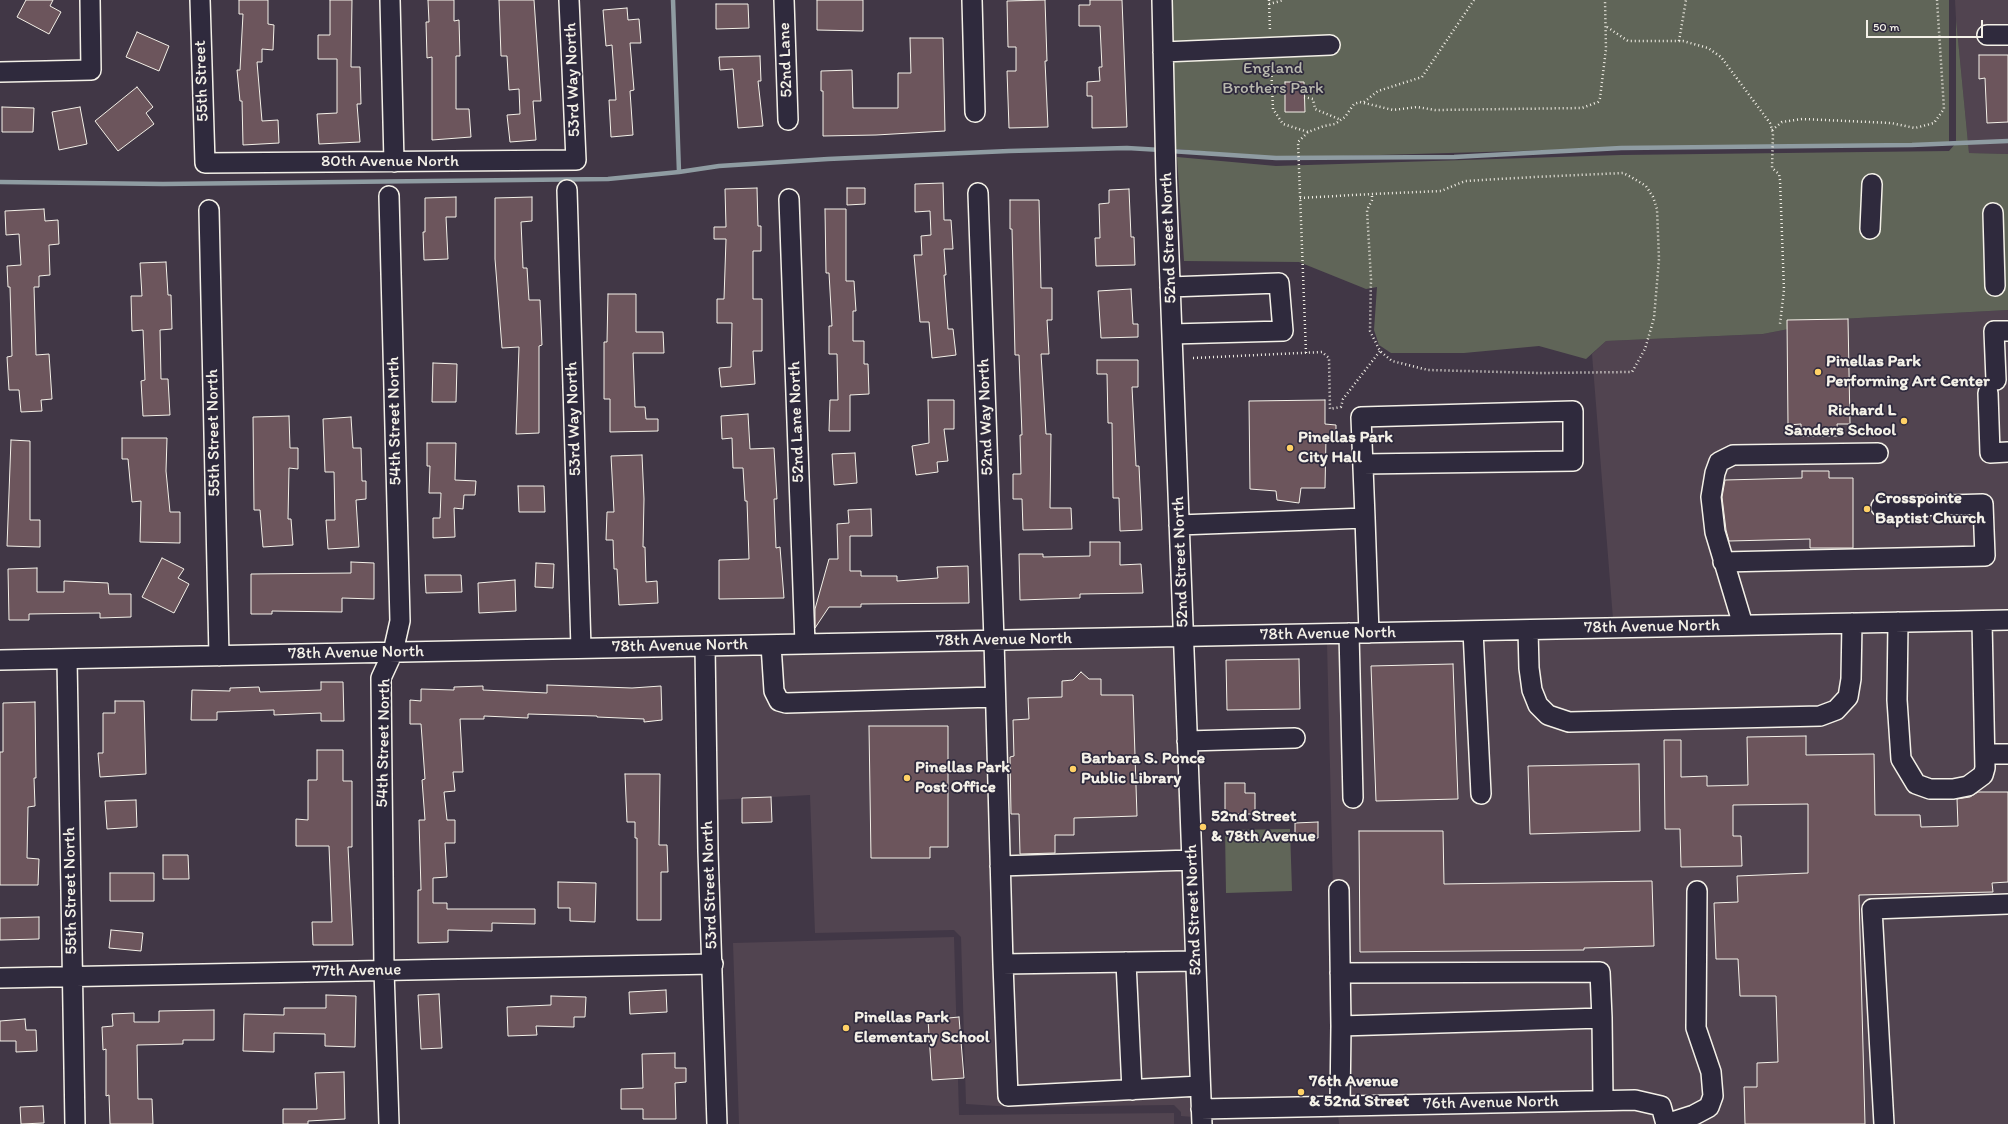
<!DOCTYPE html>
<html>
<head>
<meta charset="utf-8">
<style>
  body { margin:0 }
  #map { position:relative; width:2008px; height:1124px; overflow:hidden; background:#413746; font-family:Itim,sans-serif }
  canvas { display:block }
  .scale { position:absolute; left:1866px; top:20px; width:117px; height:18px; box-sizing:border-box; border:2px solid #f4f1e8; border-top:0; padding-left:5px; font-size:12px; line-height:14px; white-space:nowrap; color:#f4f1e8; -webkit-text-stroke:3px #2f2a3d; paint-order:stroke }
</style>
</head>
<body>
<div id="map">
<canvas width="2008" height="1124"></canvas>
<div class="scale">50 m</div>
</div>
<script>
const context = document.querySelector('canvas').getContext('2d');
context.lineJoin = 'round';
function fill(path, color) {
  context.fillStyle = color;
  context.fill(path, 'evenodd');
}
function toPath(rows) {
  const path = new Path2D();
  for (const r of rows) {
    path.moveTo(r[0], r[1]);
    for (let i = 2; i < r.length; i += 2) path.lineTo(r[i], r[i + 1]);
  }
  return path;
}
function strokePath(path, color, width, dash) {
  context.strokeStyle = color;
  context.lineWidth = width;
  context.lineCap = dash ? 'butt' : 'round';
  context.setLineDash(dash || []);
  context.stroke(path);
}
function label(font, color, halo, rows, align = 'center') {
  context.font = font + ' Itim,sans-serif';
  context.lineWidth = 3.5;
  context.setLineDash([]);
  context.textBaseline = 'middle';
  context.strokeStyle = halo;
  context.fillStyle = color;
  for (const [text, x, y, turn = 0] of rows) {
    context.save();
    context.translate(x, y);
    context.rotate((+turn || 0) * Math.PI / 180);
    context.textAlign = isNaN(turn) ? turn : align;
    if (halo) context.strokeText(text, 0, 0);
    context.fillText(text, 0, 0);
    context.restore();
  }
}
fill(toPath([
  [1955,0,2008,0,2008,26,1979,26,1979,44,2008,44,2008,154,1969,153,1956,19],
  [2008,310,2008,611,1613,619,1592,354,1606,341,1763,334,1840,319],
  [2008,630,2008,1124,1675,1124,1669,1105,1671,1099,1667,1098,1666,1094,1661,1096,1338,1097,1327,643],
  [1176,646,1193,1117,1181,1116,1181,1112,1174,1105,1012,1107,966,1104,961,937,954,930,815,933,810,795,715,800,715,655],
  [954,937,959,1115,1174,1113,1174,1124,739,1124,733,943],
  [1634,1109,1655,1114,1658,1124,1339,1124,1338,1115]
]), '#514450');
fill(toPath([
  [1162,0,1949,0,1949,143,1621,148,1276,158,1166,148],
  [1956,19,1969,153,2008,154,2008,310,1840,319,1763,334,1606,341,1586,359,1539,346,1464,353,1391,353,1379,345,1374,330,1377,287,1366,289,1299,262,1184,261,1177,157,1276,166,1621,155,1949,151,1956,143],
  [1290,829,1292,891,1226,893,1225,830]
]), '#606558');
strokePath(toPath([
  [673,0,679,172],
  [1170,151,1276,158,1454,157,1621,148,1912,145,2008,141],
  [0,182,163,184,608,179,679,172,719,166,828,159,1009,151,1127,148,1161,150]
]), '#8f9ca2', 4.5);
const building = toPath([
  [26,0,53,0,50,6,61,12,49,34,17,17,26,0],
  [239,0,268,0,268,24,274,25,273,50,262,49,262,62,257,62,262,121,278,120,279,143,243,145,242,101,240,101,237,70,240,70,243,14,239,14,239,0],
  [330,0,352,0,351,67,360,67,361,104,357,104,360,142,319,144,317,114,337,113,337,59,318,59,318,35,330,35,330,0],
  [428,0,454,0,454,21,459,20,460,56,456,56,456,109,469,109,471,137,432,140,432,57,427,58,426,22,429,22,428,0],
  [499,0,534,0,541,101,533,101,536,140,510,142,507,115,520,114,519,89,509,90,507,56,501,56,499,0],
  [817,0,863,0,863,31,817,30,817,0],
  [1045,0,1047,61,1045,61,1048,127,1009,128,1007,71,1016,71,1016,47,1008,47,1007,1,1045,0],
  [1090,0,1122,0,1127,127,1092,128,1092,96,1087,96,1087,82,1100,81,1099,67,1102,67,1100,26,1079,26,1079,5,1090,5,1090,0],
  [716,4,748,4,749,28,716,29,716,4],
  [627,8,628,20,639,19,641,43,630,43,634,90,630,91,633,135,611,137,609,100,616,100,612,45,606,46,603,10,627,8],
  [137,32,169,46,159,71,126,57,137,32],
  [910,38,943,38,945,131,876,135,823,136,823,91,821,91,821,71,852,70,853,108,898,108,898,73,911,73,910,38],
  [1979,55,2008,55,2008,122,1987,123,1985,78,1979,79,1979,55],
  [760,56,761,81,758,81,763,126,738,128,733,69,720,70,719,57,760,56],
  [1285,82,1304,82,1305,112,1285,112,1285,82],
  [137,87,153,107,146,113,154,124,118,151,95,121,137,87],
  [2,107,34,108,33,132,2,132,2,107],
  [80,107,87,144,59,150,52,112,80,107],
  [943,183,944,220,951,220,953,249,944,249,946,275,944,275,948,329,953,329,956,355,932,358,929,322,920,322,914,255,922,255,921,236,931,235,930,211,915,212,915,184,943,183],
  [757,188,758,226,761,226,761,251,753,251,753,299,762,299,762,351,753,351,755,384,721,387,719,368,731,367,732,323,717,323,717,299,724,299,726,239,714,239,714,227,726,227,725,189,757,188],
  [847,188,865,188,865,204,847,205,847,188],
  [1129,189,1131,237,1134,237,1135,265,1096,266,1095,238,1100,238,1099,204,1109,203,1109,190,1129,189],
  [456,197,456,217,446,217,448,259,424,260,423,232,425,232,425,198,456,197],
  [532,197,532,221,521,222,523,268,527,268,529,300,540,300,542,345,539,346,539,433,516,434,519,347,502,348,495,259,495,198,532,197],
  [1010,200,1039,200,1041,288,1052,288,1052,320,1047,320,1049,354,1041,354,1046,434,1051,434,1050,508,1071,508,1072,529,1023,530,1022,499,1013,499,1013,474,1021,474,1020,435,1022,435,1019,355,1015,355,1012,229,1010,229,1010,200],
  [44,209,45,221,58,220,59,244,49,245,50,275,39,276,39,287,34,287,36,355,49,354,52,399,41,400,42,411,21,412,19,390,9,390,7,357,12,356,10,287,8,287,7,266,21,265,19,234,6,235,5,211,44,209],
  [825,209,846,209,846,281,854,281,856,311,853,311,853,341,864,341,864,364,868,364,869,394,850,395,850,431,829,431,830,400,838,400,837,354,829,354,829,326,832,326,829,273,826,273,825,209],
  [166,262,168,295,171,295,172,329,160,330,161,379,168,379,170,415,143,416,141,381,145,380,143,330,132,331,131,296,142,296,140,263,166,262],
  [1131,289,1133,324,1138,324,1138,337,1101,338,1098,291,1131,289],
  [608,294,636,294,636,332,663,332,664,353,633,353,635,407,645,407,646,419,658,419,658,431,610,432,610,399,604,399,604,342,607,342,608,294],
  [1848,319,1850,424,1837,424,1838,436,1801,436,1801,424,1788,425,1787,320,1848,319],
  [1097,360,1138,360,1138,387,1132,387,1136,466,1139,466,1142,530,1120,531,1119,498,1113,498,1112,423,1108,423,1107,374,1097,374,1097,360],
  [433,363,457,364,456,402,432,402,433,363],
  [928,400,954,400,954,429,944,429,948,461,937,462,938,472,916,475,912,446,929,443,928,400],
  [1325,400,1325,424,1336,425,1336,438,1326,438,1325,488,1301,488,1299,503,1277,500,1276,491,1250,489,1249,401,1325,400],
  [748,414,750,449,774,448,777,499,774,499,776,548,780,547,784,598,719,599,719,560,749,559,747,501,745,501,743,468,733,468,732,438,722,439,721,416,748,414],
  [289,416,290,448,298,448,298,469,289,468,288,519,291,519,293,545,263,547,260,510,254,510,253,417,289,416],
  [351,417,353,448,361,448,362,481,366,481,366,499,356,500,359,547,328,549,326,520,335,520,334,472,325,472,323,419,351,417],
  [122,438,167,438,166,471,170,512,180,512,180,543,140,542,141,501,132,502,128,459,122,459,122,438],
  [11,440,30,441,30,520,40,520,40,547,7,546,11,440],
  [427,443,456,443,455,480,476,481,475,495,464,495,463,509,454,508,455,537,433,538,433,518,440,518,441,493,429,493,430,466,427,466,427,443],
  [855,453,857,483,834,485,832,454,855,453],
  [642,455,644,499,643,547,645,547,646,582,657,581,658,603,619,605,617,569,614,569,613,540,606,540,607,512,614,512,611,456,642,455],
  [1802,471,1829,471,1829,478,1853,478,1853,548,1810,548,1810,539,1729,541,1726,530,1722,497,1725,480,1802,478,1802,471],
  [518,486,544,486,545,512,519,512,518,486],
  [871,509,872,536,850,536,850,571,861,571,861,576,897,576,897,581,938,578,937,567,968,566,969,603,861,604,861,607,829,607,815,628,815,609,829,559,838,559,837,524,849,523,848,510,871,509],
  [1090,542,1120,542,1120,565,1141,564,1143,593,1080,594,1080,598,1020,600,1019,554,1043,554,1043,557,1090,556,1090,542],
  [162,558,184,569,178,578,189,584,174,613,142,597,162,558],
  [351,562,374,563,374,599,342,598,342,612,272,611,272,614,251,614,251,574,351,573,351,562],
  [536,563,554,564,553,588,535,587,536,563],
  [37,568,37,592,64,592,64,581,108,583,109,594,131,594,131,617,100,618,100,613,29,614,29,620,9,620,8,569,37,568],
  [425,575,461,575,462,592,426,593,425,575],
  [515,580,516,611,479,613,478,583,515,580],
  [1299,659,1300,709,1227,710,1226,660,1299,659],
  [1453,664,1458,799,1376,801,1371,666,1453,664],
  [1081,672,1089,679,1101,679,1101,695,1133,695,1137,816,1074,818,1074,835,1055,835,1055,853,1020,854,1019,814,1011,814,1010,757,1014,756,1013,720,1029,719,1028,698,1062,697,1062,681,1073,680,1081,672],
  [321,682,343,682,344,721,321,721,321,713,274,715,274,710,217,712,217,720,191,720,192,690,230,691,230,688,259,687,260,692,321,690,321,682],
  [547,685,632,688,661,686,662,720,644,722,644,719,597,717,597,716,528,714,528,718,484,716,484,719,460,719,463,772,453,772,455,791,444,792,447,820,455,820,455,843,445,843,447,877,433,878,433,903,447,903,447,909,535,909,535,924,492,923,492,931,448,930,448,942,418,943,418,890,421,890,419,820,425,820,422,780,425,779,421,724,410,724,410,700,421,701,421,689,454,690,454,687,483,686,483,690,547,693,547,685],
  [115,701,144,701,146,774,100,777,98,753,103,753,103,713,115,713,115,701],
  [35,702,36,778,34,778,35,806,28,807,27,858,39,859,38,885,0,885,0,752,3,752,3,703,35,702],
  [869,726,948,726,948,847,930,847,930,858,871,858,869,726],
  [1806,736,1806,755,1874,754,1875,815,1920,815,1921,827,1958,826,1957,799,1970,797,1978,792,2008,792,2008,882,1992,883,1993,892,1859,895,1865,1124,1745,1124,1744,1087,1757,1087,1757,1063,1778,1062,1776,996,1740,996,1738,959,1716,959,1714,903,1738,902,1737,876,1808,873,1808,804,1733,805,1733,836,1741,836,1742,866,1681,867,1680,829,1665,829,1664,740,1681,740,1681,777,1707,776,1707,786,1748,785,1747,737,1806,736],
  [317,750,343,750,343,781,352,781,352,847,348,847,353,945,313,945,312,922,332,922,329,846,296,846,296,819,308,820,308,780,317,780,317,750],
  [1639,764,1640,831,1530,834,1528,766,1639,764],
  [625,774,660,774,659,845,667,845,668,872,661,872,661,920,637,920,637,838,635,838,635,822,627,822,625,774],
  [1225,783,1245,783,1245,793,1255,793,1255,814,1225,814,1225,783],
  [771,797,772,822,742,823,742,798,771,797],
  [136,800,137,827,107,829,105,801,136,800],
  [1318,822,1318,838,1295,839,1295,823,1318,822],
  [1359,831,1443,831,1444,884,1652,881,1654,946,1584,948,1584,950,1360,952,1359,831],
  [163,855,188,855,189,879,163,879,163,855],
  [110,873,154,873,154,901,110,901,110,873],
  [558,882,596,883,595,922,570,921,570,908,558,908,558,882],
  [39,917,39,939,0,940,0,918,39,917],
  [111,930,143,933,141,951,109,948,111,930],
  [666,990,667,1012,630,1014,629,992,666,990],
  [439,994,442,1048,421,1049,418,995,439,994],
  [326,995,356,996,355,1047,325,1046,325,1034,274,1033,274,1052,243,1051,244,1014,284,1015,284,1008,326,1008,326,995],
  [551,996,586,997,585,1017,574,1017,574,1027,536,1026,537,1035,508,1036,507,1007,551,1005,551,996],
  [214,1010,214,1040,183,1040,183,1044,137,1045,138,1099,152,1099,153,1124,110,1124,109,1095,106,1096,106,1049,103,1050,102,1027,113,1026,112,1014,134,1013,134,1022,159,1022,159,1011,214,1010],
  [959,1017,964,1078,932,1080,928,1020,959,1017],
  [25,1019,26,1030,36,1030,37,1051,16,1052,16,1041,0,1041,0,1021,25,1019],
  [675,1053,675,1068,686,1068,686,1082,675,1083,676,1119,643,1119,643,1109,621,1109,621,1089,643,1088,642,1054,675,1053],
  [344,1072,345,1119,308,1121,308,1124,283,1124,283,1109,317,1109,315,1073,344,1072],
  [43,1106,44,1123,21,1124,20,1107,43,1106]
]);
fill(building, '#6c555c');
strokePath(building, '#f4f1e8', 1);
const minor = toPath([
  [200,0,205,163,576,160,569,0],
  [390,0,394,162],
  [784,0,788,120],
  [972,0,975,112],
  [1162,0,1166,178,1202,1124],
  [1987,35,2008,35],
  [1163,52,1330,45],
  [0,72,91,70,90,0],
  [567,190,581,648],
  [978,193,994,640,1003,964,1195,961],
  [789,199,805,644],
  [209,210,219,656],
  [1993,213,1995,286],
  [1870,229,1872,184],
  [1170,287,1279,283,1283,331,1172,334],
  [1996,380,1994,331,2008,331],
  [1988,393,1990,453,2008,452],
  [1363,464,1573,461,1573,411,1361,417,1365,518],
  [1179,525,1365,518,1369,633],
  [1723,562,1985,556,1983,504,1881,507],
  [1898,622,1897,700,1901,759,1916,784,1930,789,1953,789,1968,786,1983,775,1985,768,1982,621],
  [1743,625,1715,532,1711,497,1715,473,1719,462,1733,455,1878,453],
  [1528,630,1529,668,1532,690,1538,705,1548,715,1569,722,1820,716,1836,710,1848,697,1851,679,1852,623],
  [1473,631,1481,794],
  [1349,633,1353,798],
  [771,645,774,691,779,701,786,703,995,697],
  [705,646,708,851,717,1124],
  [67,659,75,1124],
  [0,660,2008,620],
  [1187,741,1295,738],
  [1985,754,2008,754],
  [1000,866,1192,860],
  [1339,890,1341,1026],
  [1126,962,1132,1090],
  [1003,964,1008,1096,1200,1086],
  [1340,973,1600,972,1602,1018],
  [0,978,713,964],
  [1340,1106,1341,1026,1602,1018,1603,1100],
  [1201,1109,1635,1100,1661,1106,1666,1124],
  [389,1124,384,970,381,678,393,652,400,621,389,196],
  [1666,1124,1694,1115,1709,1107,1713,1096,1711,1072,1696,1028,1697,891],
  [1884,1124,1872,909,2008,904]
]);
strokePath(minor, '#f4f1e8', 22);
strokePath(toPath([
  [1269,0,1270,31],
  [1269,4,1284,0],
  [1607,27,1628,41,1683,41,1708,48,1721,57,1770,123,1773,133,1772,168,1779,174,1780,180,1784,290,1780,324],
  [1679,41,1686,0],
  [1271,64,1273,109,1283,124,1308,132,1324,126,1335,124,1345,117,1354,104,1360,102,1393,110,1417,107,1435,110,1582,108,1598,102,1600,98,1606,49,1605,0],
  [1304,97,1313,99,1315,109,1341,120],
  [1364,102,1378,91,1422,77,1474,0],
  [1772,130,1782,122,1802,119,1891,123,1915,128,1934,123,1944,109,1937,0],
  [1300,198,1372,194,1441,191,1465,181,1534,177,1623,173,1631,177,1646,186,1653,197,1657,209,1659,259,1654,318,1645,349,1632,372,1539,373,1428,370,1392,361,1380,351,1370,331,1371,279,1367,210,1372,200,1372,194],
  [1306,353,1298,142,1308,132],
  [1193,358,1322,352,1329,358,1330,409,1341,407,1343,399,1380,351]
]), '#f4f1e8', 2.5, [1, 3]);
strokePath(minor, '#2f2a3d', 19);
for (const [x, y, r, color] of [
  [1818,372,4,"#ffd166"],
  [1904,421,4,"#ffd166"],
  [1290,448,4,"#ffd166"],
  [1867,509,4,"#ffd166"],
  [1073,769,4,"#ffd166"],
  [907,778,4,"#ffd166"],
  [1203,827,4,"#ffd166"],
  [846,1028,4,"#ffd166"],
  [1301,1092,4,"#ffd166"]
]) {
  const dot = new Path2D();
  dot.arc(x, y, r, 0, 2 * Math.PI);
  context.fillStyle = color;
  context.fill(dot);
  strokePath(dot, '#2f2a3d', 1.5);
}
label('17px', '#f4f1e8', '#2f2a3d', [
  ["52nd Lane",786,60,-92],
  ["53rd Way North",573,80,-92],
  ["55th Street",202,81,-92],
  ["80th Avenue North",390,162],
  ["52nd Street North",1169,238,-92],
  ["52nd Way North",986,417,-92],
  ["53rd Way North",574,419,-92],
  ["54th Street North",395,421,-91],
  ["52nd Lane North",797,422,-92],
  ["55th Street North",214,433,-91],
  ["52nd Street North",1181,562,-92],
  ["78th Avenue North",1652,627,-1],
  ["78th Avenue North",1328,634,-1],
  ["78th Avenue North",1004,640,-1],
  ["78th Avenue North",680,646,-1],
  ["78th Avenue North",356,653,-1],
  ["54th Street North",384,743,-89],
  ["53rd Street North",710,885,-92],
  ["55th Street North",71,891,-91],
  ["52nd Street North",1194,910,-92],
  ["77th Avenue",357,971,-1],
  ["76th Avenue North",1491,1103,-1]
]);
label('17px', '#b9b9ae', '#2f2a3d', [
  ["England",1273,69],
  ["Brothers Park",1273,89]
]);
label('bold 17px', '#f4f1e8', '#2f2a3d', [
  ["Pinellas Park",1826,362],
  ["Performing Art Center",1826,382],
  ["Richard L",1896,411,"right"],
  ["Sanders School",1896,431,"right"],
  ["Pinellas Park",1298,438],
  ["City Hall",1298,458],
  ["Crosspointe",1875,499],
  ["Baptist Church",1875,519],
  ["Barbara S. Ponce",1081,759],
  ["Public Library",1081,779],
  ["Pinellas Park",915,768],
  ["Post Office",915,788],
  ["52nd Street",1211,817],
  ["& 78th Avenue",1211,837],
  ["Pinellas Park",854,1018],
  ["Elementary School",854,1038],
  ["76th Avenue",1309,1082],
  ["& 52nd Street",1309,1102]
], 'left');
</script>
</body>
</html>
